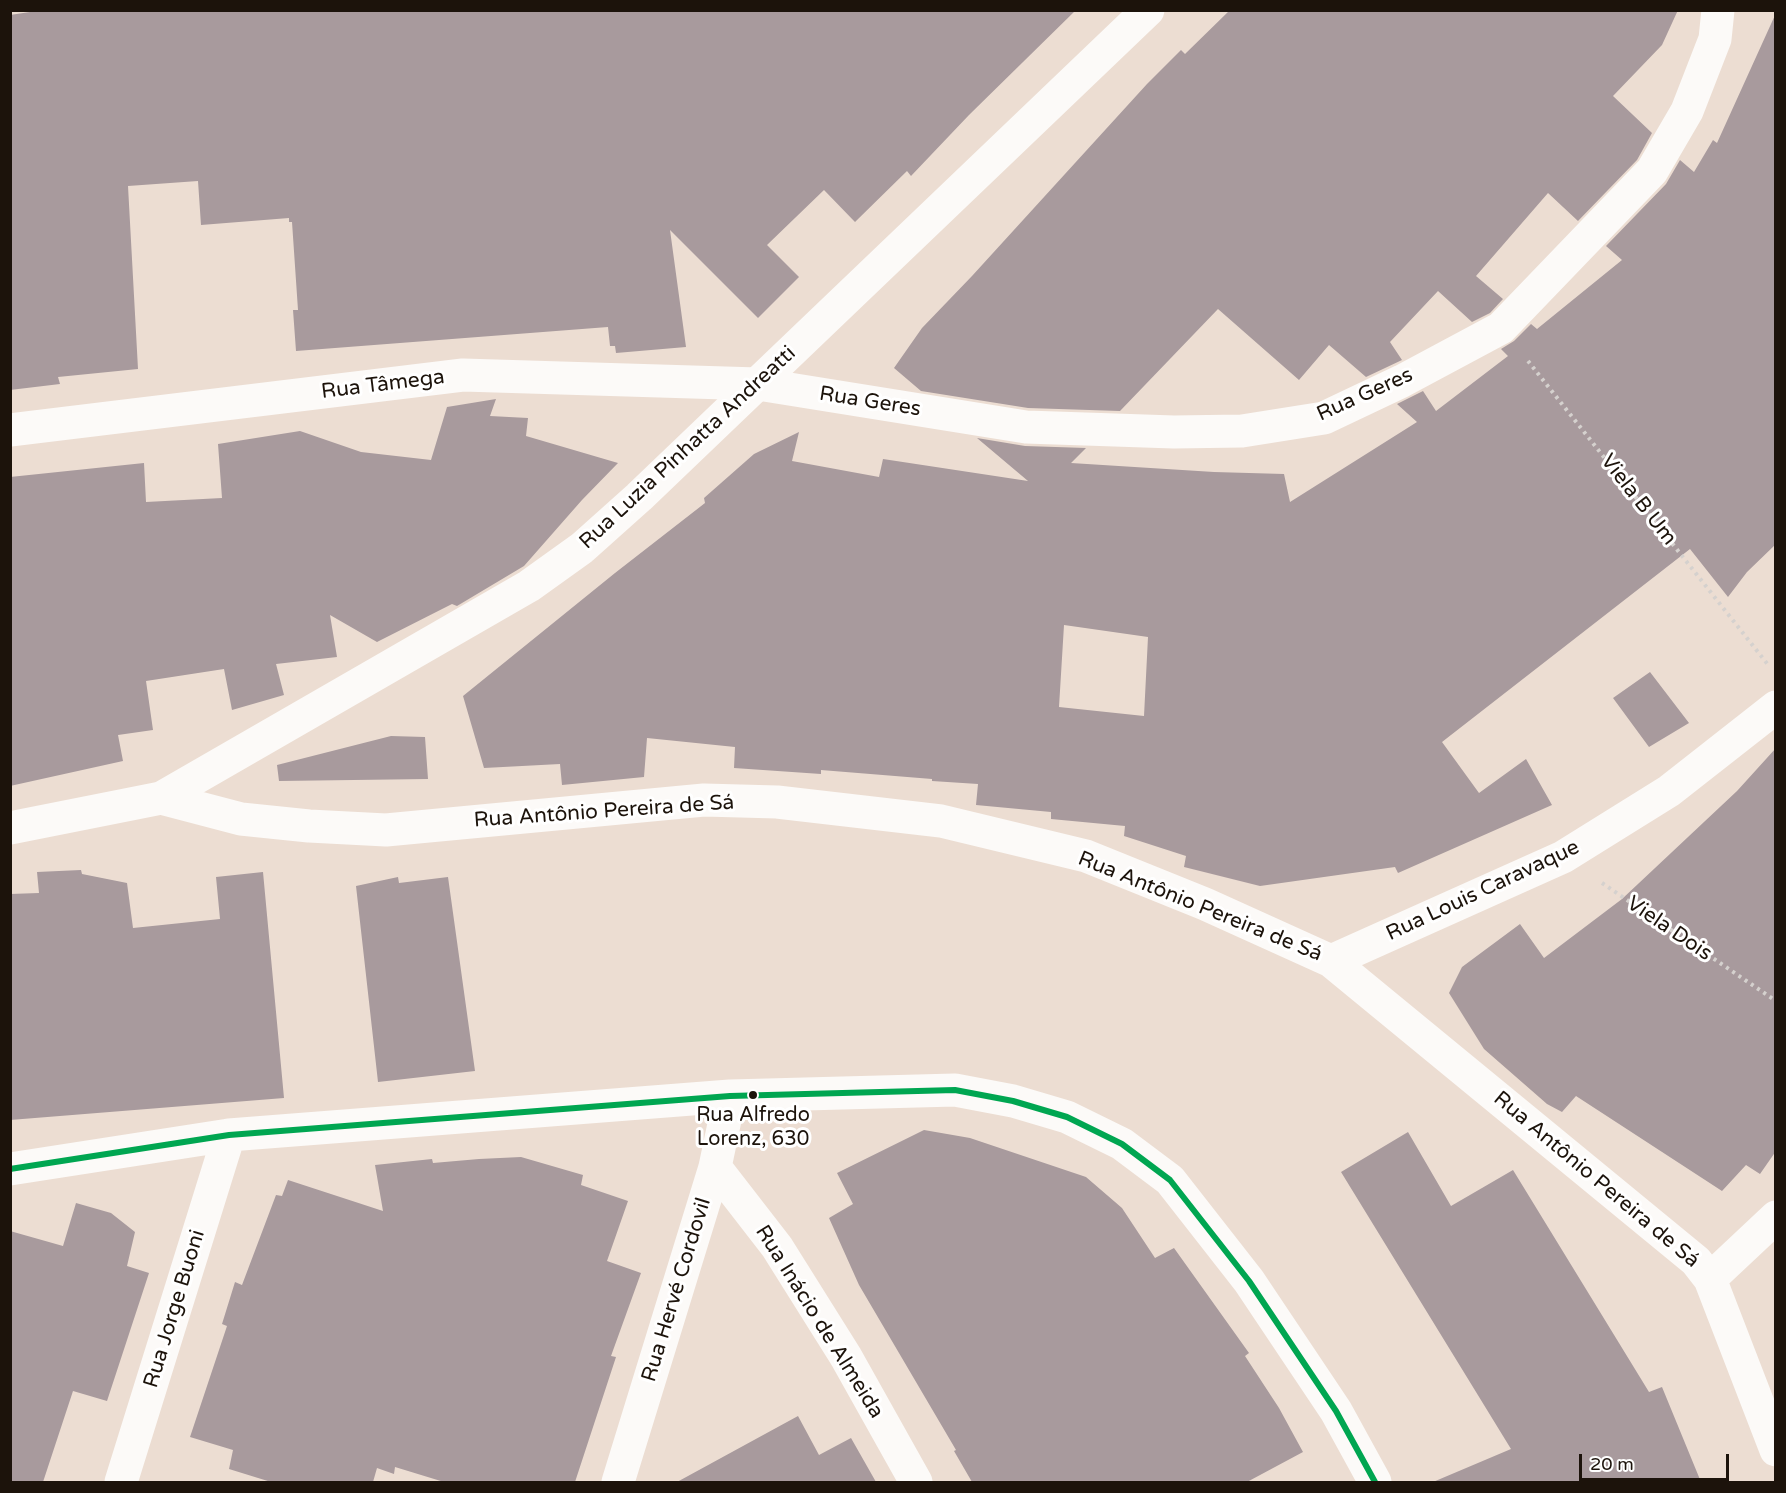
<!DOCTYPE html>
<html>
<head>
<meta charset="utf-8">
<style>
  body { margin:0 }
  #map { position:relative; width:1786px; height:1493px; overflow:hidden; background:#ecddd2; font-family:"Varela Round",sans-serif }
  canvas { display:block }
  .frame { position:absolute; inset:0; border:12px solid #1c130b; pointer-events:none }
  .scale { position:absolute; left:1579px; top:1454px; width:150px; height:27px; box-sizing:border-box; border:3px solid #1c130b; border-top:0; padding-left:8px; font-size:18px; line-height:21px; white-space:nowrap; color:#1c130b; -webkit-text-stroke:4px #fff; paint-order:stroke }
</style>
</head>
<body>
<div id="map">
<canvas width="1786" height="1493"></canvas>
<div class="frame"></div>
<div class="scale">20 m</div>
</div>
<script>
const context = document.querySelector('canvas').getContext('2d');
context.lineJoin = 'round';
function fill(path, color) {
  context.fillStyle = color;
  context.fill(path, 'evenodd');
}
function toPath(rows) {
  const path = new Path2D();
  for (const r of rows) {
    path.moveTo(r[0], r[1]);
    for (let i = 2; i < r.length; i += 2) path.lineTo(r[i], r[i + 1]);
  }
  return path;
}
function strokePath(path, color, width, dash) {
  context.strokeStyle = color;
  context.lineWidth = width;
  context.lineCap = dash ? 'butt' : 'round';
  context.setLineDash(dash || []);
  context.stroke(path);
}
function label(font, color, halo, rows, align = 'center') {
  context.font = font + ' "Varela Round",sans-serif';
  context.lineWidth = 6;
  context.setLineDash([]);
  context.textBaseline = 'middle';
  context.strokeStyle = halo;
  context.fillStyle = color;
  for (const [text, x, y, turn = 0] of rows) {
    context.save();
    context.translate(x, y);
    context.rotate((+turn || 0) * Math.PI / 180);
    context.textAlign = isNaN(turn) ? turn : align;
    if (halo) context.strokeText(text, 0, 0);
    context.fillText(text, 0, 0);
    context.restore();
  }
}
fill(toPath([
  [43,10,1076,10,969,115,911,176,907,171,855,222,824,190,767,245,799,277,758,318,670,230,686,347,616,353,615,346,610,346,608,327,296,351,293,310,298,310,292,222,289,222,289,218,201,225,198,181,128,186,138,369,58,377,60,384,10,390,10,15],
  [1230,10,1678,10,1662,45,1613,96,1652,133,1637,160,1578,221,1548,193,1476,276,1503,299,1490,313,1472,322,1438,291,1390,342,1402,360,1366,377,1329,345,1299,380,1218,309,1120,411,1028,408,921,391,894,368,922,328,972,276,1147,84,1181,50,1185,54],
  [1776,13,1776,544,1747,572,1728,597,1690,549,1442,742,1479,793,1526,759,1552,805,1398,873,1395,867,1260,886,1184,867,1186,856,1124,836,1125,826,1051,819,1051,812,976,805,978,784,932,781,932,779,821,770,821,774,734,768,735,747,647,738,644,777,562,785,560,764,484,768,463,696,615,573,705,503,704,498,754,454,799,432,792,461,879,477,883,459,1028,481,977,438,1025,446,1086,448,1071,463,1214,472,1284,474,1290,502,1417,422,1397,404,1423,391,1436,411,1508,356,1501,349,1514,341,1531,324,1537,329,1622,260,1606,246,1666,184,1680,160,1694,172,1713,140,1717,143],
  [1064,625,1148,637,1144,716,1059,707],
  [496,399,490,416,528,418,526,436,618,463,582,500,524,566,457,606,452,604,377,642,330,615,337,657,276,664,284,695,232,710,224,669,146,681,153,730,118,735,123,761,10,786,10,477,144,463,146,502,222,498,218,444,300,431,361,452,431,460,447,407],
  [1650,672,1689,723,1649,747,1613,698],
  [391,736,425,737,428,779,279,781,277,765],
  [1776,748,1776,1151,1760,1174,1746,1165,1722,1191,1576,1096,1562,1112,1547,1104,1484,1049,1449,993,1462,967,1520,924,1544,958,1622,899,1737,791],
  [81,870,82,874,127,883,133,928,220,919,216,877,263,872,284,1098,10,1120,10,894,39,893,37,872],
  [398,877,399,883,448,877,475,1071,378,1082,356,886],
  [924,1130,970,1138,1086,1177,1122,1208,1155,1258,1174,1248,1249,1353,1245,1356,1279,1408,1303,1452,1247,1482,972,1482,954,1451,956,1450,859,1285,829,1218,853,1204,837,1173],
  [1408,1132,1451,1206,1513,1170,1649,1392,1662,1387,1701,1482,1433,1482,1511,1449,1341,1172],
  [521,1157,583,1175,581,1185,628,1201,607,1261,641,1273,611,1356,616,1357,575,1482,444,1482,395,1467,394,1474,377,1468,373,1482,271,1482,229,1469,233,1450,190,1437,227,1326,222,1324,235,1282,242,1285,276,1195,282,1196,288,1180,383,1211,375,1165,432,1159,433,1163,479,1159],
  [76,1203,111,1213,135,1232,127,1266,149,1273,107,1401,73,1391,43,1482,10,1482,10,1231,63,1246],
  [798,1416,819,1455,851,1438,876,1482,677,1482]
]), '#a89a9d');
strokePath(toPath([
  [1528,361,1769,666],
  [1602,883,1776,1001]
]), '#d5d1ce', 4, [3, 4.5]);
strokePath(toPath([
  [10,430,463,375,758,384,1026,427,1174,432,1242,431,1324,418,1402,381,1501,328,1652,171,1687,111,1715,39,1718,10],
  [161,798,241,819,309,826,386,830,704,800,777,802,941,821,1086,856,1205,904,1331,961,1696,1261,1710,1279,1776,1450],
  [1331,961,1563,857,1669,791,1776,707],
  [715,1167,777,1247,846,1357,916,1482],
  [10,1169,229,1135,730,1096,955,1090,1013,1101,1067,1117,1122,1144,1170,1180,1249,1281,1336,1411,1375,1482],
  [1710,1279,1776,1217],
  [121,1482,229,1135],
  [618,1482,715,1167,730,1096]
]), '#fcfaf8', 33);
strokePath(toPath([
  [10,828,161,798,529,586,582,548,639,497,1148,10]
]), '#fcfaf8', 33);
strokePath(toPath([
  [10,1169,229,1135,730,1096,955,1090,1013,1101,1067,1117,1122,1144,1170,1180,1249,1281,1336,1411,1375,1482]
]), '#00a651', 6);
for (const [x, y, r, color] of [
  [753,1095,5,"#1c130b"]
]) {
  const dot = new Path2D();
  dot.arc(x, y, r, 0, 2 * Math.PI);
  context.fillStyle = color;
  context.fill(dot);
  strokePath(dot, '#fff', 2);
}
label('20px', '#1c130b', '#fff', [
  ["Rua Alfredo",753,1116],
  ["Lorenz, 630",753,1140]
]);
label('21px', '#1c130b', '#fff', [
  ["Rua Tâmega",383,385,-7],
  ["Rua Geres",1365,395,-24],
  ["Rua Geres",870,402,9],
  ["Rua Luzia Pinhatta Andreatti",688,448,-43],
  ["Viela B Um",1638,500,52],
  ["Rua Antônio Pereira de Sá",604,812,-4],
  ["Rua Louis Caravaque",1483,891,-25],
  ["Rua Antônio Pereira de Sá",1200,907,22],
  ["Viela Dois",1669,929,34],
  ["Rua Antônio Pereira de Sá",1596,1180,40],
  ["Rua Hervé Cordovil",677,1290,-73],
  ["Rua Jorge Buoni",175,1309,-73],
  ["Rua Inácio de Almeida",819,1322,58]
]);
</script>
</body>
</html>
